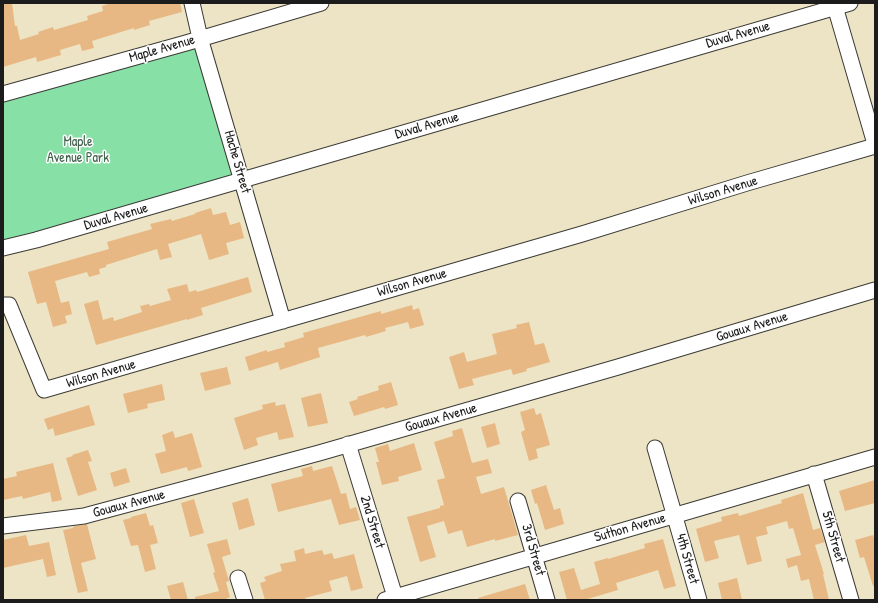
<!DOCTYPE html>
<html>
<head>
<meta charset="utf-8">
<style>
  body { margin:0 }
  #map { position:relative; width:878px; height:603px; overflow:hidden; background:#ede4c5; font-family:"Patrick Hand",sans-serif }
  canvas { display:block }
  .frame { position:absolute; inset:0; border:4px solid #1c1c1c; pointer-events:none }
</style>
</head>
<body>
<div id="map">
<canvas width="878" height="603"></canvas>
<div class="frame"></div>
</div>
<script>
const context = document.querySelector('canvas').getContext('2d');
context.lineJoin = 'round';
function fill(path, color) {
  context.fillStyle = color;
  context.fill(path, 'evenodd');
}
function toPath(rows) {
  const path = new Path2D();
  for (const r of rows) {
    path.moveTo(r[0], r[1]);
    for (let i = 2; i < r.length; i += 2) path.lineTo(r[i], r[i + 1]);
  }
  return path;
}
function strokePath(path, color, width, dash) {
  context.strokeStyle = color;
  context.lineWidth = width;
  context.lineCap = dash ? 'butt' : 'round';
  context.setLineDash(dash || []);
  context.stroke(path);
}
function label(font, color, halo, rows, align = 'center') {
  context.font = font + ' "Patrick Hand",sans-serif';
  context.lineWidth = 3;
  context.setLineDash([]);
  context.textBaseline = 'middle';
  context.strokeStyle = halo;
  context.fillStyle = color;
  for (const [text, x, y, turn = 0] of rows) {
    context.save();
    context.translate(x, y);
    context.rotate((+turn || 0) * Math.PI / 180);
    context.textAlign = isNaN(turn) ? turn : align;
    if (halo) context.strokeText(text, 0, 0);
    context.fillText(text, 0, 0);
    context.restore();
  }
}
fill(toPath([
  [200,38,242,180,3,248,3,94]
]), '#87e0a5');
fill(toPath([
  [3,3,12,3,15,26,17,26,20,40,39,34,38,32,53,27,54,30,88,20,87,16,103,11,102,6,111,3,180,3,182,12,149,21,150,25,134,30,134,28,92,41,94,48,82,51,80,44,60,50,61,55,37,62,36,57,3,67],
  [211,208,213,215,226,212,230,225,240,222,244,238,226,243,229,254,209,260,201,234,168,244,172,257,160,260,157,249,106,265,106,267,99,269,100,274,89,277,87,272,55,281,61,303,69,301,72,314,65,316,67,323,53,327,46,302,37,304,28,272,109,249,107,242,152,229,150,224,171,219,172,221,195,214,195,213],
  [248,277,252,292,201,308,203,315,187,320,187,319,96,345,84,304,98,300,103,320,113,317,114,321,142,312,140,306,149,304,150,306,171,300,167,289,187,284,189,292,196,290,197,292],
  [412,305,413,310,419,308,424,325,410,329,408,322,385,328,386,331,366,337,365,335,318,348,320,357,280,370,278,362,249,371,245,357,267,350,267,352,285,347,284,343,304,337,303,333,381,311,381,314],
  [529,322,535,345,544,343,550,362,526,369,527,371,513,375,511,369,472,379,474,385,459,389,449,357,464,352,467,362,497,354,492,334,517,328,516,325],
  [227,367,231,384,205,391,200,373],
  [391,382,398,405,385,409,384,407,354,416,349,402,358,399,357,397,379,390,378,386],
  [162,384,165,400,147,404,148,408,128,413,123,394],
  [321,393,328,423,308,427,301,398],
  [275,402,276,406,285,404,294,437,279,440,277,432,256,438,258,445,244,450,234,418,263,409,262,405],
  [89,405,95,425,55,436,53,428,48,430,44,419],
  [534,408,536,415,541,413,550,445,536,449,538,458,529,461,521,432,525,430,520,412],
  [495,423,500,444,487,448,481,427],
  [462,428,472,463,488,459,492,473,476,477,481,494,504,487,518,535,495,541,495,539,467,547,462,530,448,534,444,521,427,526,436,557,420,562,407,517,440,508,440,506,444,505,437,480,445,478,434,442,453,436,452,431],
  [173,431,175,438,192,433,202,467,188,471,187,467,161,474,155,454,166,451,162,435],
  [414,443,422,470,398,477,399,481,382,485,376,462,379,462,375,448,388,444,390,451],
  [88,450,92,461,88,462,97,490,78,496,66,458,73,456,72,455],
  [53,463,62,500,52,502,50,492,23,499,22,496,3,500,3,479,17,476,16,472],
  [312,466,313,471,332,466,341,494,346,493,350,509,356,507,360,520,339,525,331,499,278,512,271,484,303,476,301,469],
  [126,468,130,482,114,487,110,473],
  [875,480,875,503,845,511,839,491],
  [546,485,554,510,560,508,564,524,545,530,537,503,535,504,531,490],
  [803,493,813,530,820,528,825,542,815,545,824,574,823,574,829,600,814,600,809,579,801,581,797,565,788,568,786,559,801,555,793,528,789,529,787,521,766,527,768,534,756,537,762,561,747,565,739,535,714,541,719,558,705,562,696,529,722,521,721,517,738,513,739,516,782,503,781,500],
  [248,498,255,525,239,530,232,503],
  [194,499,204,533,190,537,181,503],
  [146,513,150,526,153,525,158,543,150,545,156,569,145,572,138,545,131,546,123,520,131,518,131,517],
  [87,524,96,559,81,563,88,591,78,593,63,530,73,528,73,527,75,526],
  [26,535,29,546,49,542,56,575,47,577,43,559,3,568,3,540],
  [873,535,875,541,875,585,873,586,864,557,860,558,855,540],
  [227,539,231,554,222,557,229,581,226,582,230,597,226,599,227,600,195,600,195,597,219,591,213,573,215,572,207,544],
  [663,539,676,586,664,589,658,570,616,583,618,590,584,600,567,600,559,572,574,568,581,590,600,584,594,562,608,558,608,559,645,548,644,544],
  [304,548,305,554,322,550,324,555,332,553,334,559,354,554,363,588,351,591,347,576,329,581,332,591,305,598,306,600,265,600,260,583,266,581,264,577,282,571,280,564,296,561,294,551],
  [737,578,742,600,722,600,718,583],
  [183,582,188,600,171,600,167,586],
  [525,584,530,600,479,600,478,598]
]), '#e7b883');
const minor = toPath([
  [192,3,200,38,283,321],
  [834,3,875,144],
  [3,94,186,43,321,3],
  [3,248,36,240,850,3],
  [3,305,9,305,44,390,582,234,747,183,875,146],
  [348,444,396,600],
  [655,448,699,600],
  [814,474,851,600],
  [518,501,547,600],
  [3,526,84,516,319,453,618,367,875,290],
  [238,578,245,600],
  [385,600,875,457]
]);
strokePath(minor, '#3b3a35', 17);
strokePath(minor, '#fff', 15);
label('14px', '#1c1c1c', '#fff', [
  ["Duval Avenue",738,35,-16],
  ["Maple Avenue",162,49,-16],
  ["Duval Avenue",427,126,-16],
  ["Hache Street",237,162,74],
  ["Wilson Avenue",723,191,-17],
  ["Duval Avenue",116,217,-16],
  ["Wilson Avenue",412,283,-16],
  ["Gouaux Avenue",752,327,-17],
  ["Wilson Avenue",101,374,-16],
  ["Gouaux Avenue",441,418,-16],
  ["Gouaux Avenue",129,504,-15],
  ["2nd Street",372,522,73],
  ["Suthon Avenue",630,528,-16],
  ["5th Street",833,537,74],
  ["3rd Street",533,550,74],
  ["4th Street",687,559,74]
]);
label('14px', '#41614c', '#fff', [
  ["Maple",78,142],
  ["Avenue Park",78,158]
]);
</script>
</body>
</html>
